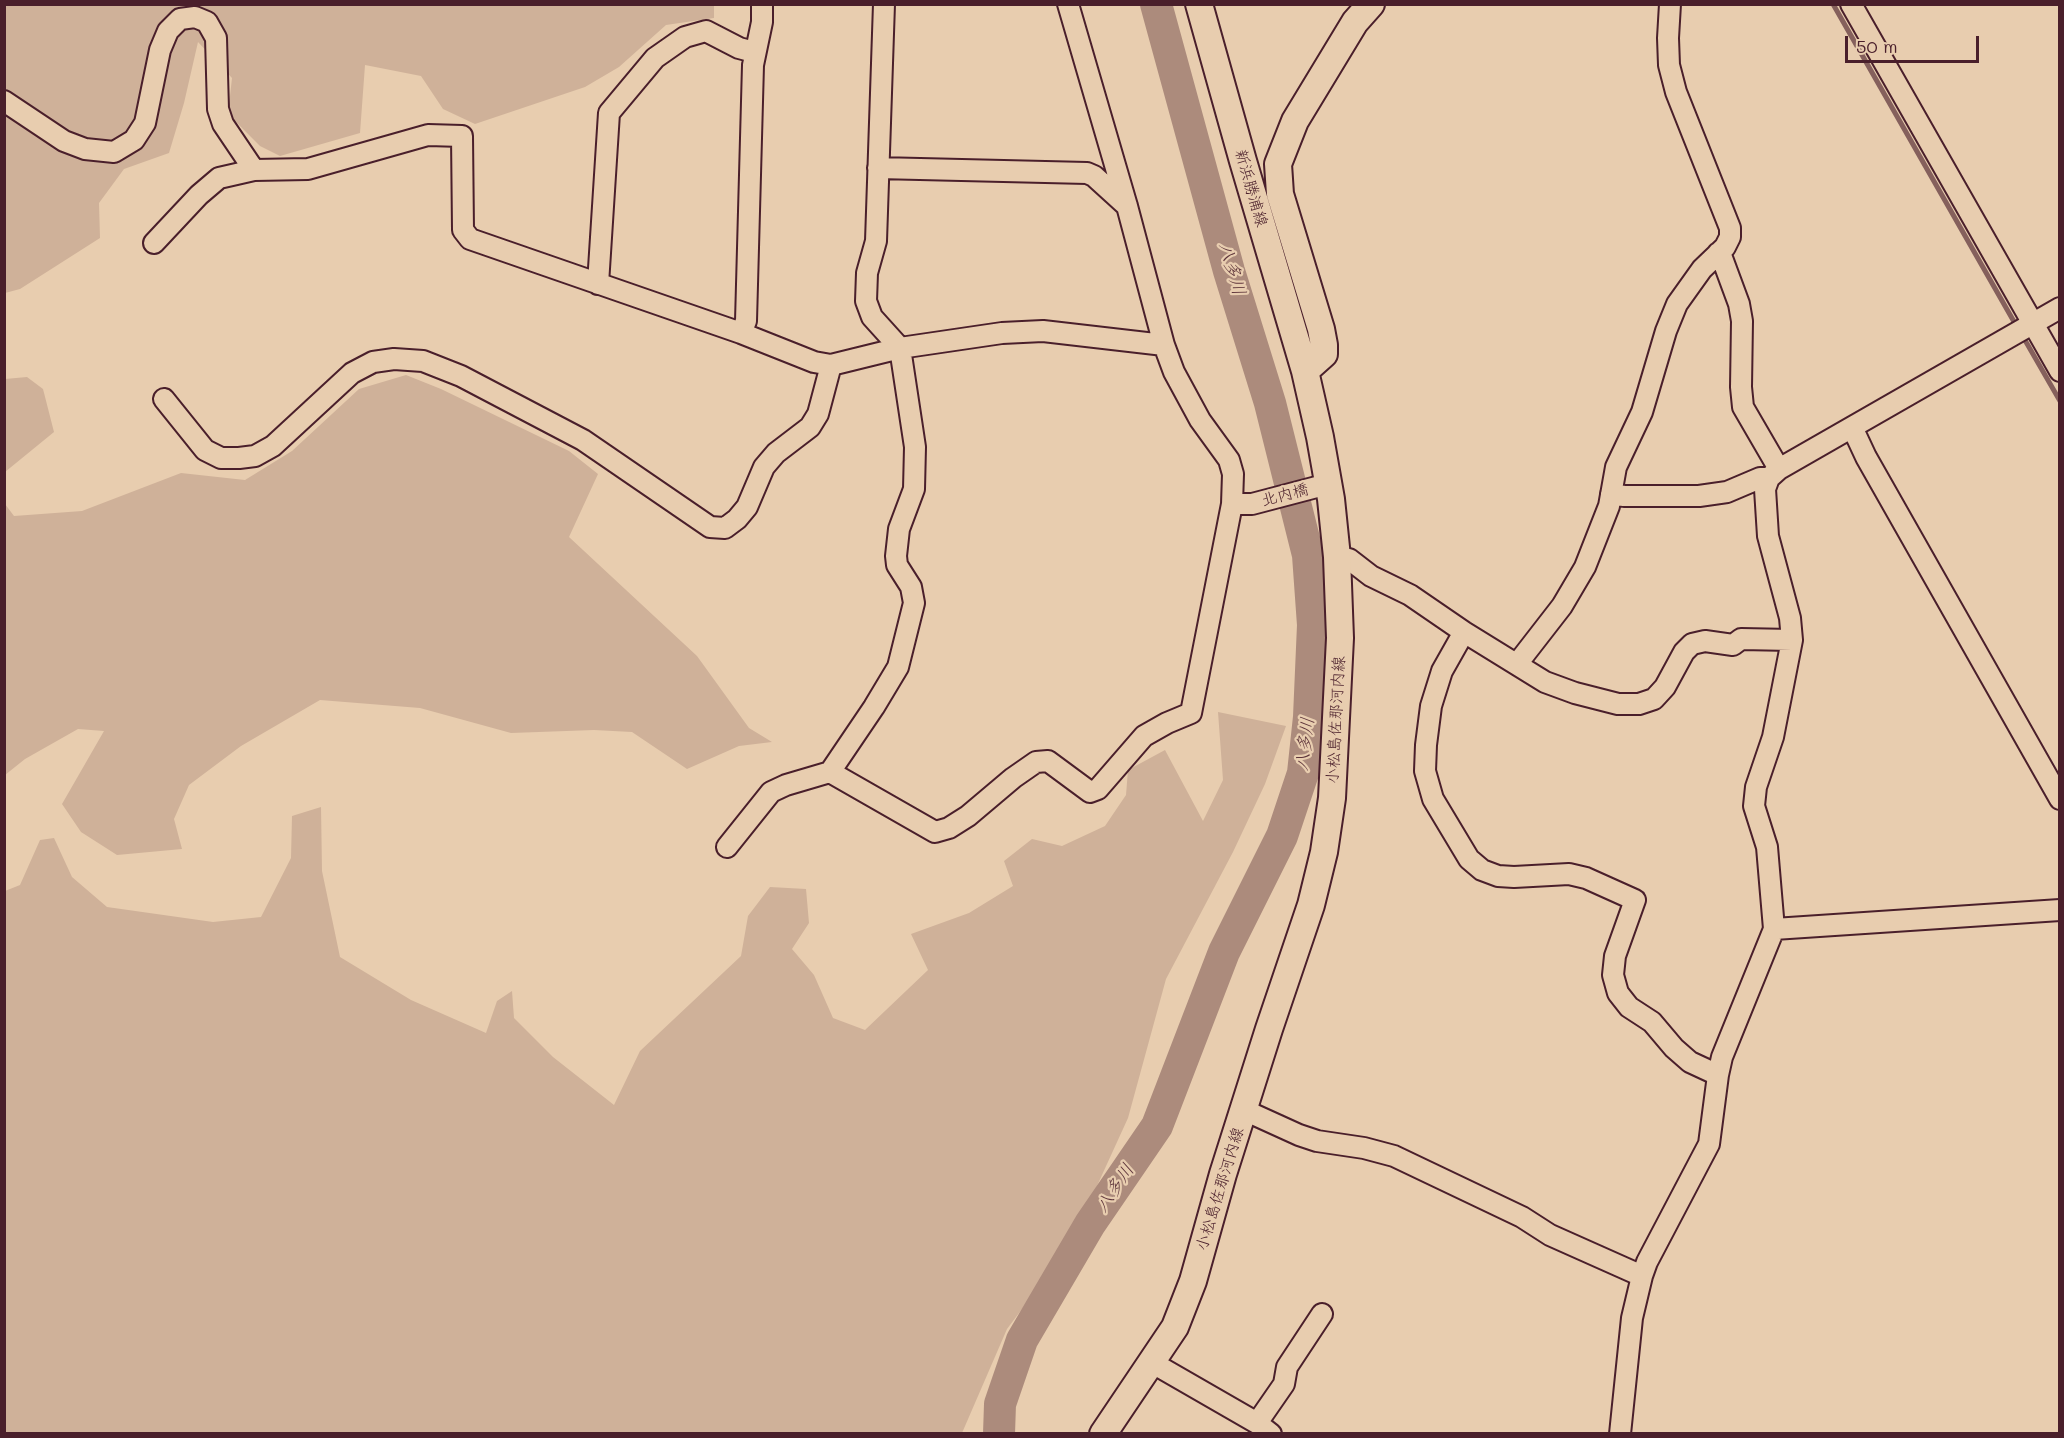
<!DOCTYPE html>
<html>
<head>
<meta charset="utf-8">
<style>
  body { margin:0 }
  #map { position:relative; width:2064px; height:1438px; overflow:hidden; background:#e8cdaf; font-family:Mali,sans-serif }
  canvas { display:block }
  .frame { position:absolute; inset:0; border:6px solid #4a1f2b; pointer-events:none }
  .scale { position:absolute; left:1845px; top:36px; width:134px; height:27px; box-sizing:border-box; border:3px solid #4a1f2b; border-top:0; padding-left:8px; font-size:18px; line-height:21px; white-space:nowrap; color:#4a1f2b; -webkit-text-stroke:4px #e8cdaf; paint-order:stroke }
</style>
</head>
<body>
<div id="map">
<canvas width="2064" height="1438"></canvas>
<div class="frame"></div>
<div class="scale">50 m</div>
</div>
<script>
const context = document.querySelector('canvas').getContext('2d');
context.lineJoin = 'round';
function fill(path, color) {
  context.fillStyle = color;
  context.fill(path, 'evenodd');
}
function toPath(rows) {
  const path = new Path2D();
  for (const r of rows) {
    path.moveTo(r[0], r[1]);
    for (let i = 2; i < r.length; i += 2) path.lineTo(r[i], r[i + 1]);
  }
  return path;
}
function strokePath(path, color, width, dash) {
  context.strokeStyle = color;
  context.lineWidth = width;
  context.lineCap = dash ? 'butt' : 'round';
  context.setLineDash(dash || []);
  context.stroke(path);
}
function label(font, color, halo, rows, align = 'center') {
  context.font = font + ' Mali,"Klee One",sans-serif';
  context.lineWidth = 4.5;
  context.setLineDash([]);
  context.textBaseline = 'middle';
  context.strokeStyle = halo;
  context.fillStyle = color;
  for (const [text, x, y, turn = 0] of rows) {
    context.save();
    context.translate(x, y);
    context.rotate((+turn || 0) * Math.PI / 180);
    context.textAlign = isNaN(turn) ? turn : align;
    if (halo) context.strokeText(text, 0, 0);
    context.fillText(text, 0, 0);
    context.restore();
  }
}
fill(toPath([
  [714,4,714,18,666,25,619,67,585,87,475,124,443,109,421,76,365,65,360,133,280,156,260,146,228,114,232,78,198,42,184,103,169,153,124,169,99,203,100,238,20,289,5,293,4,5],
  [406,375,441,389,569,451,598,474,569,537,697,656,749,728,772,742,739,746,687,769,632,732,594,730,511,733,420,708,320,700,241,746,189,785,174,819,182,849,117,855,81,832,62,804,104,731,78,729,25,759,5,775,5,504,14,516,82,511,181,473,245,480,292,451,359,389],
  [27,377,43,389,54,432,5,472,5,379],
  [1218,712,1286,726,1265,784,1233,852,1166,979,1128,1118,1070,1245,1007,1329,962,1433,5,1433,5,891,20,885,40,840,54,838,72,877,107,907,213,922,261,917,291,858,292,816,321,807,322,871,340,957,411,1000,486,1033,497,1001,512,991,514,1018,553,1057,614,1105,640,1051,741,956,748,916,770,887,806,889,809,923,792,949,814,975,833,1018,865,1030,928,970,911,934,969,913,1013,886,1004,861,1032,839,1062,846,1105,826,1126,795,1128,770,1165,750,1203,821,1223,780]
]), '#cfb199');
strokePath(toPath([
  [1833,4,2017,327],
  [2022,335,2060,401]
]), '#85605c', 5);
strokePath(toPath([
  [999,1434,1000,1404,1022,1340,1090,1224,1157,1126,1224,952,1282,836,1303,773,1309,717,1313,625,1308,555,1270,403,1229,271,1156,4]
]), '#ac8b7c', 32);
const minor = toPath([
  [1068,4,1127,206,1164,345,1174,372,1200,420,1229,460,1233,474,1232,504,1252,504,1328,484],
  [1851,4,2060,371],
  [4,101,64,141,85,149,114,152,134,140,145,123,160,50,168,31,180,19,195,17,207,22,216,38,218,109,223,124,254,170],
  [878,168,1087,173,1094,176,1127,206],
  [154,243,199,195,219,178,254,170,308,169,428,135,462,136,463,230,470,239,741,333,814,362,831,365],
  [1718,253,1722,258,1739,304,1742,321,1741,387,1743,407,1779,469],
  [598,284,609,113,655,58,685,37,706,31,739,48,754,52],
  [741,333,746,321,753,65,762,22,762,4],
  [164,399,205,450,221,458,239,458,255,456,273,446,352,373,373,362,394,359,423,361,461,376,583,440,710,527,725,528,737,519,747,507,764,467,776,453,810,427,818,414,831,365,900,348,1002,333,1043,331,1164,345],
  [1852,427,1866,457,2060,799],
  [1611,494,1624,496,1699,496,1727,492,1760,478,1769,478],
  [1337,557,1349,559,1371,576,1410,595,1464,632,1545,682,1575,693,1618,704,1639,704,1654,699,1665,687,1684,652,1692,644,1705,641,1733,645,1741,639,1792,640],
  [1464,632,1442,671,1431,706,1426,745,1425,771,1433,799,1469,859,1482,870,1498,876,1514,877,1569,874,1586,878,1635,900,1615,956,1613,975,1618,993,1629,1007,1652,1022,1674,1048,1690,1062,1718,1075],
  [1517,664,1562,606,1585,567,1609,506,1616,467,1642,412,1666,331,1677,304,1702,269,1725,247,1730,237,1730,228,1676,92,1669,65,1668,38,1670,4],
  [830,772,874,707,898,667,914,603,911,587,897,565,896,556,899,529,914,489,915,447,900,348,872,317,866,301,867,273,876,241,884,4],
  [727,847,771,792,786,785,830,772,935,832,949,828,968,816,1013,778,1036,762,1048,761,1090,792,1098,789,1144,736,1167,723,1191,713,1232,504],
  [1774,929,2060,910],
  [1244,1110,1299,1135,1317,1141,1364,1148,1394,1156,1522,1217,1550,1235,1642,1276],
  [1151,1362,1257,1423,1271,1434],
  [1257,1423,1284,1384,1287,1367,1322,1314],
  [1620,1434,1632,1318,1642,1276,1647,1262,1709,1144,1718,1075,1722,1057,1774,929,1767,847,1754,806,1756,787,1773,737,1792,640,1790,618,1768,536,1765,489,1769,478,1779,469,2060,308]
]);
const major = toPath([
  [1305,371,1324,354,1324,345,1321,329,1280,194,1278,164,1295,121,1355,22,1371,4],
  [1103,1434,1175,1327,1193,1281,1223,1174,1269,1029,1311,905,1324,852,1332,798,1340,638,1337,557,1331,499,1320,437,1305,371,1243,161,1199,4]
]);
strokePath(minor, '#4a1f2b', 24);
strokePath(major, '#4a1f2b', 30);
strokePath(minor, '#e8cdaf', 20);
strokePath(major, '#e8cdaf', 26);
label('16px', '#4a1f2b', '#e8cdaf', [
  ["新浜勝浦線",1251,188,74],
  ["北内橋",1285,495,-15],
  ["小松島佐那河内線",1336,720,-87],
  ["小松島佐那河内線",1220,1189,-73]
]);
label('italic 18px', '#5e353b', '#e8cdaf', [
  ["八多川",1232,269,74],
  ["八多川",1305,744,-83],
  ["八多川",1115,1188,-56]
]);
</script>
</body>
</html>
